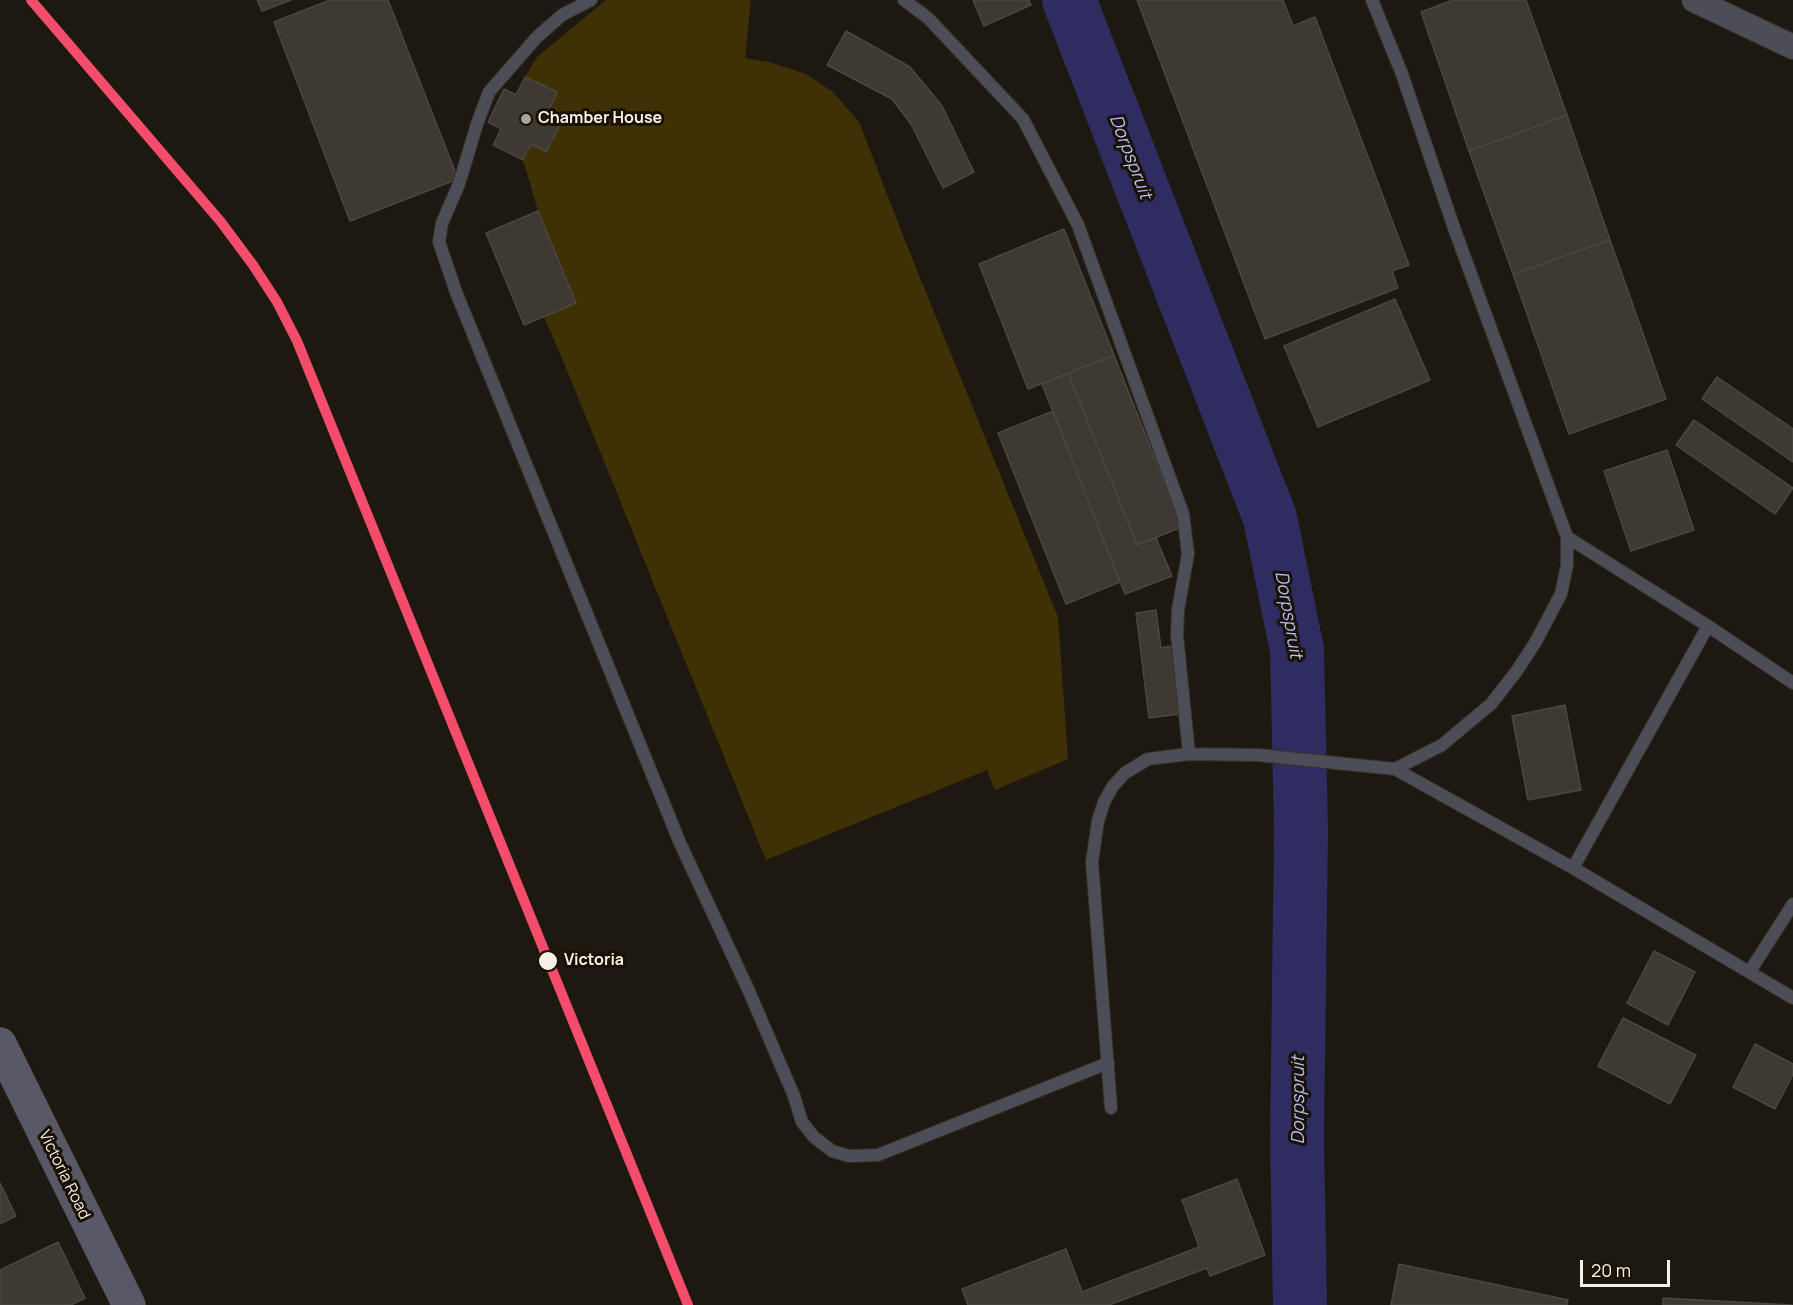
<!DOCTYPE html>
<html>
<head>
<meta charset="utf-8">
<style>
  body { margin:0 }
  #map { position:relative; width:1793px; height:1305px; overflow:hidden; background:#1d1910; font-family:Manrope,sans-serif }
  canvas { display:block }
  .scale { position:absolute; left:1580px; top:1260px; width:90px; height:27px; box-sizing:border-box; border:3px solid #f6f1e7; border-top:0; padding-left:8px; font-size:18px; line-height:21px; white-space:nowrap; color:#f6f1e7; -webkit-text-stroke:4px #191204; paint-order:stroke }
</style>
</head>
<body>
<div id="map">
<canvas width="1793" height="1305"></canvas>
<div class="scale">20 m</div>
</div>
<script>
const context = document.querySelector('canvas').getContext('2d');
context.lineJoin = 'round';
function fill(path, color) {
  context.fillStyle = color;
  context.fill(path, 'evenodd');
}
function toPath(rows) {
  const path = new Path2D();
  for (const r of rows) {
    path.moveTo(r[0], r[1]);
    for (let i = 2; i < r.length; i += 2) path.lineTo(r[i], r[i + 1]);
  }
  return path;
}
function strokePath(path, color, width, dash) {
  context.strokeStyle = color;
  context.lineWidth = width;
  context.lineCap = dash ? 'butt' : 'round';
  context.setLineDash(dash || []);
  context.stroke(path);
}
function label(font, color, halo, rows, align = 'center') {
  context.font = font + ' Manrope,sans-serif';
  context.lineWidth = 6;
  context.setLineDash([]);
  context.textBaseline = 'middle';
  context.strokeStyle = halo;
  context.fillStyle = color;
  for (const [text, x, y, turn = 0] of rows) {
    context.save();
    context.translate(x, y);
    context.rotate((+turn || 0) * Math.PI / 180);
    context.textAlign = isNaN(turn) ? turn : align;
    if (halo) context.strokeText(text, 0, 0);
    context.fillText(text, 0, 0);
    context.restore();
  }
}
fill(toPath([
  [606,0,751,0,745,58,769,62,806,74,833,92,859,122,908,248,1058,617,1068,759,995,790,987,770,766,860,564,363,544,317,576,303,538,211,523,160,531,144,546,152,563,117,549,110,557,92,525,77,537,57]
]), '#403005');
strokePath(toPath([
  [1069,0,1270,518,1297,650,1301,830,1297,1138,1300,1305]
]), '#2e2c61', 54);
const building = toPath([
  [257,0,291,0,262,11,257,0],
  [330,0,388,0,458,179,350,221,274,22,330,0],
  [973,0,1029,0,1031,5,984,26,973,0],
  [1137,0,1283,0,1293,26,1315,17,1409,265,1392,271,1398,288,1265,339,1137,0],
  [1453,0,1526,0,1567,115,1469,151,1421,12,1453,0],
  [846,31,910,67,942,106,974,172,943,188,911,124,892,99,827,65,846,31],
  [525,77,557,92,549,110,564,117,546,152,531,144,523,160,493,145,501,129,488,122,504,89,516,95,525,77],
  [1567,115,1610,240,1513,274,1469,151,1567,115],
  [538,211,576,303,524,325,486,233,538,211],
  [1064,229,1114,355,1028,389,979,264,1064,229],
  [1610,240,1666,399,1569,434,1513,274,1610,240],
  [1395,299,1430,380,1318,427,1284,346,1395,299],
  [1114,355,1182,527,1137,545,1068,373,1114,355],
  [1068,373,1137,545,1156,538,1172,576,1125,594,1042,384,1068,373],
  [1717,377,1793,429,1793,462,1702,399,1717,377],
  [1053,411,1120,582,1066,604,998,433,1053,411],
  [1694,420,1793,488,1775,514,1676,445,1694,420],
  [1667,450,1694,530,1631,551,1604,471,1667,450],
  [1156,610,1161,648,1172,646,1180,714,1149,718,1136,613,1156,610],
  [1565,705,1581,790,1528,800,1512,716,1565,705],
  [1654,951,1695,972,1668,1025,1627,1003,1654,951],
  [1623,1018,1696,1055,1670,1104,1598,1066,1623,1018],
  [1755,1044,1793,1064,1793,1074,1775,1109,1733,1087,1755,1044],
  [1237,1179,1265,1255,1210,1276,1207,1268,1109,1305,968,1305,962,1289,1066,1249,1082,1292,1199,1247,1182,1200,1237,1179],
  [0,1183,16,1216,0,1224,0,1183],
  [58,1242,85,1298,71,1305,0,1305,0,1270,58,1242],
  [1399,1264,1568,1300,1567,1305,1391,1305,1399,1264],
  [1663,1298,1792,1305,1663,1305,1663,1298]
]);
fill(building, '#3e3932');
strokePath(building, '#4b4740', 1.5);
const lane = toPath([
  [591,0,562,15,537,37,489,92,477,124,459,184,442,223,439,242,456,292,680,843,748,989,794,1096,802,1122,814,1137,832,1151,849,1156,878,1155,1108,1063],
  [904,0,928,18,1023,119,1078,225,1183,514,1188,554,1178,610,1177,635,1189,754],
  [1372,0,1402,74,1454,228,1567,537,1567,565,1561,594,1535,643,1516,672,1491,704,1442,745,1395,769],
  [1567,537,1708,626,1793,683],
  [1573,868,1708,626],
  [1750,971,1793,904],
  [1111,1108,1092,862,1098,821,1104,802,1113,786,1125,773,1148,759,1189,754,1258,755,1395,769,1573,868,1793,998]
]);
const street = toPath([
  [1694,0,1793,47]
]);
const secondary = toPath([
  [0,1044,129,1305]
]);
strokePath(lane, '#36322b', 14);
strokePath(street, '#36322b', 26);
strokePath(secondary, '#36322b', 34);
strokePath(lane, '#4d4d58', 12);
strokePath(street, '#4d4d58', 24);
strokePath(secondary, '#585867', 33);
strokePath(toPath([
  [31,0,221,222,253,265,277,302,297,341,688,1305]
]), '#f44d6c', 10);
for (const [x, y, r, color] of [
  [526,119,6,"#aaa59c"],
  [548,961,10,"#f6f1e7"]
]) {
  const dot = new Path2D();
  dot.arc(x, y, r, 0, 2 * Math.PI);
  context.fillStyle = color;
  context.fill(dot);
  strokePath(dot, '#191204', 2);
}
label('bold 16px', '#f6f1e7', '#191204', [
  ["Chamber House",538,119]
], 'left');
label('bold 16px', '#f6f1e7', '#191204', [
  ["Victoria",564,961]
], 'left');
label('16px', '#f6f1e7', '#191204', [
  ["Victoria Road",64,1175,64]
]);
label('italic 18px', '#babef5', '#191204', [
  ["Dorpspruit",1130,157,69],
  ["Dorpspruit",1288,615,80],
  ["Dorpspruit",1299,1100,-90]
]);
</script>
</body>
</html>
